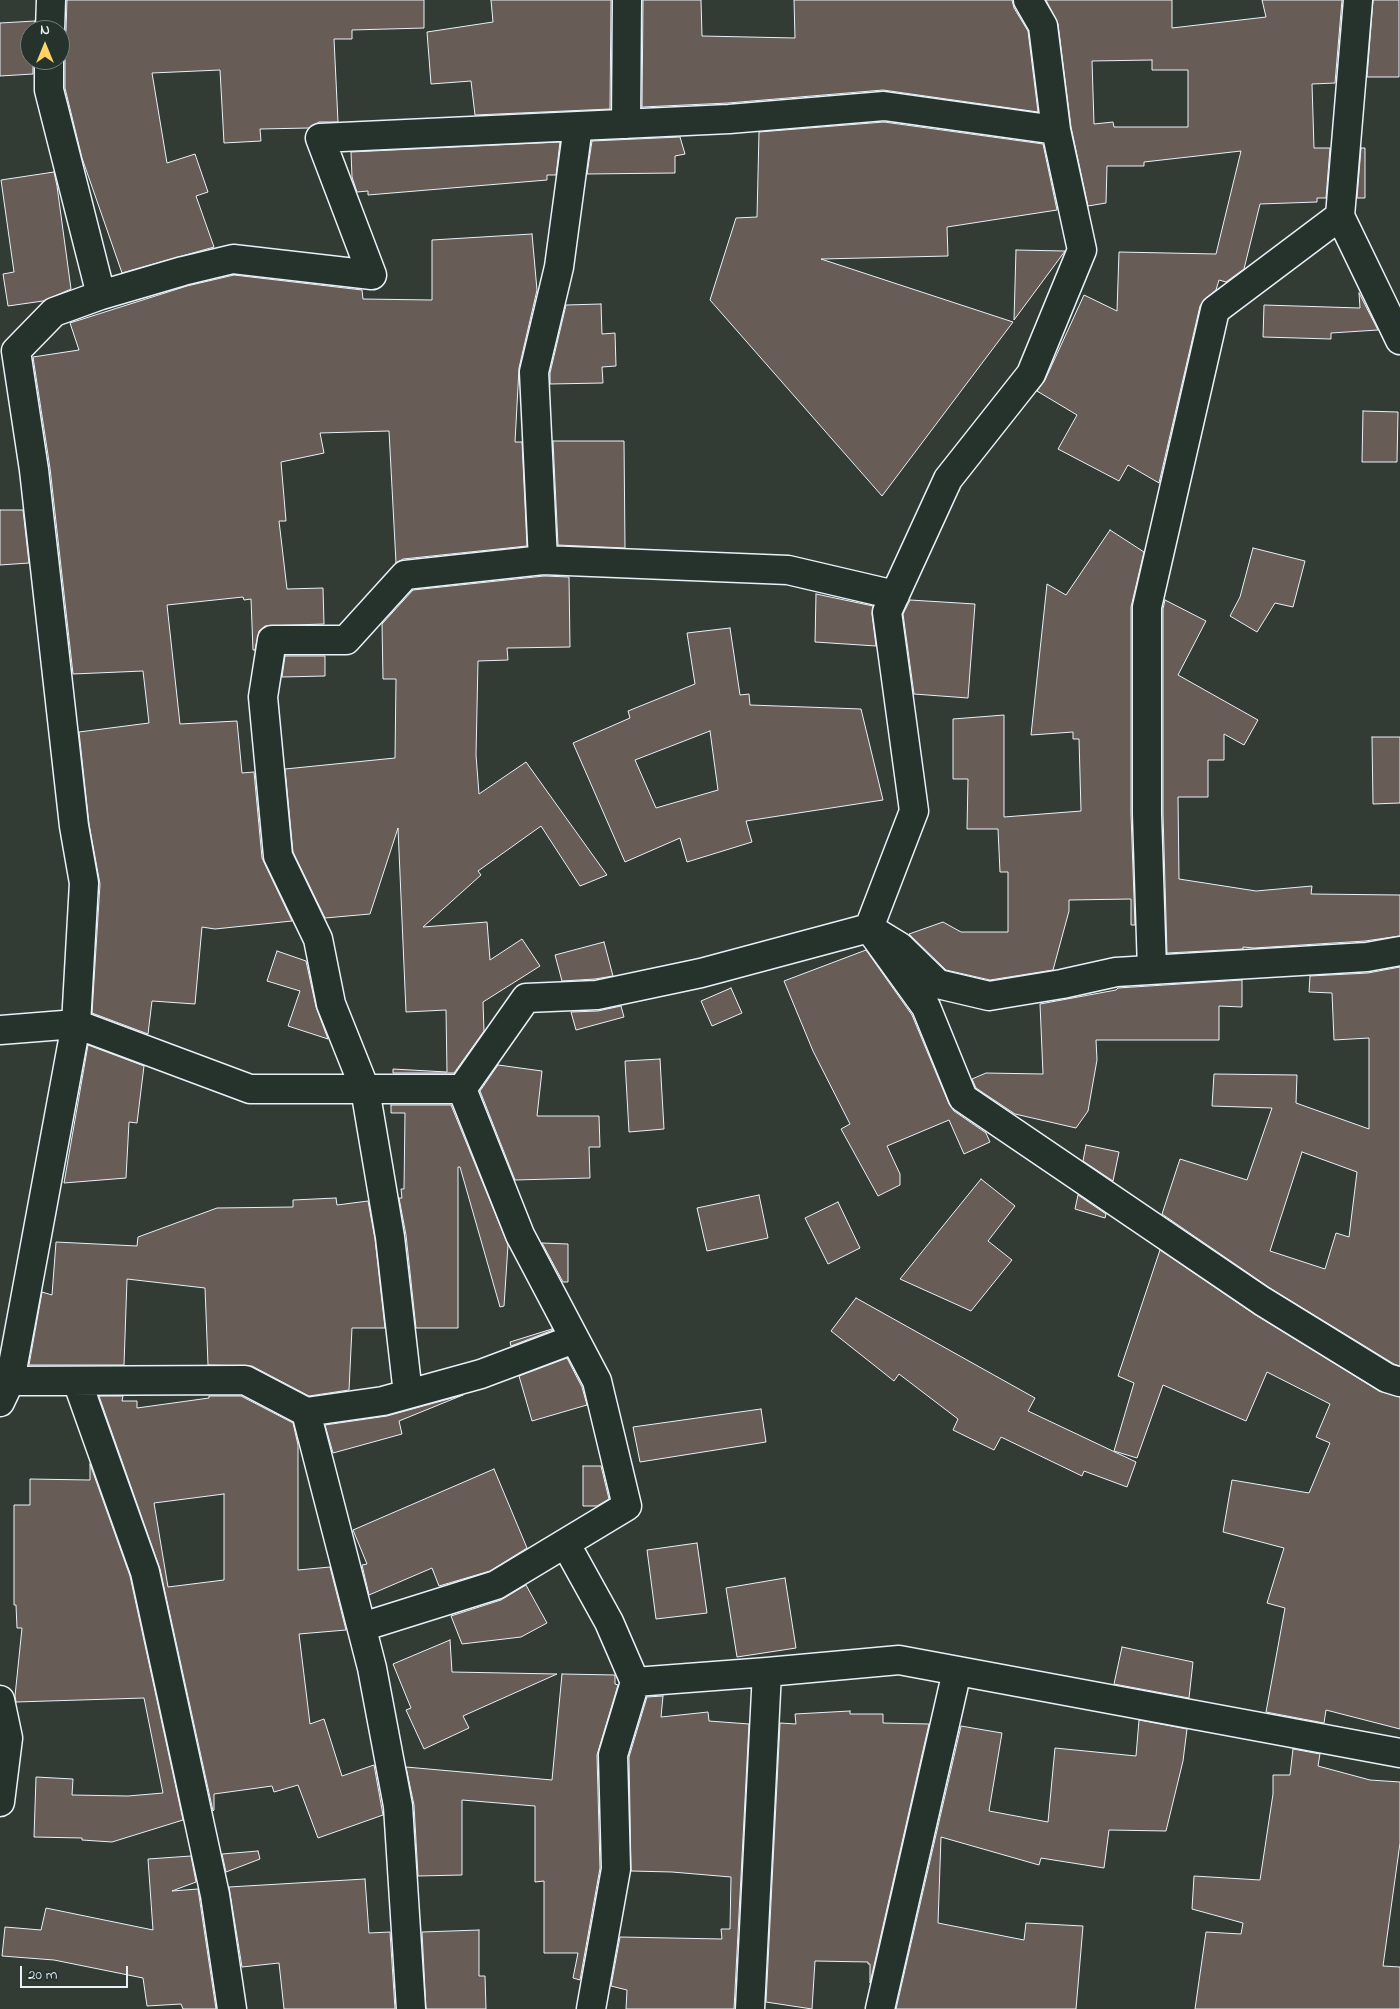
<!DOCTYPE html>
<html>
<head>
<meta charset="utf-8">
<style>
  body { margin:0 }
  #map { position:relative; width:1400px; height:2009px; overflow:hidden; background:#333b35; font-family:"Indie Flower",sans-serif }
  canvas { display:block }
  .north { position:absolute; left:20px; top:20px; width:50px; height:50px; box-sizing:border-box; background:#26332d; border:1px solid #747f7e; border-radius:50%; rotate:0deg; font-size:14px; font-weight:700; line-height:20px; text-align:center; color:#e8f1f8 }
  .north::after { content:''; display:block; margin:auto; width:18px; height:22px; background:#ffd166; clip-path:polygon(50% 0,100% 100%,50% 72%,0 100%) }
  .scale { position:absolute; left:20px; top:1966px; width:108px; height:22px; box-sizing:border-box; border:2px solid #e8f1f8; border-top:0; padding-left:6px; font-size:15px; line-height:18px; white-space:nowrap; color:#e8f1f8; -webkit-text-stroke:4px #26332d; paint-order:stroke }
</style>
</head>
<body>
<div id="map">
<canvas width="1400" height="2009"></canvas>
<div class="north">N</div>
<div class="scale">20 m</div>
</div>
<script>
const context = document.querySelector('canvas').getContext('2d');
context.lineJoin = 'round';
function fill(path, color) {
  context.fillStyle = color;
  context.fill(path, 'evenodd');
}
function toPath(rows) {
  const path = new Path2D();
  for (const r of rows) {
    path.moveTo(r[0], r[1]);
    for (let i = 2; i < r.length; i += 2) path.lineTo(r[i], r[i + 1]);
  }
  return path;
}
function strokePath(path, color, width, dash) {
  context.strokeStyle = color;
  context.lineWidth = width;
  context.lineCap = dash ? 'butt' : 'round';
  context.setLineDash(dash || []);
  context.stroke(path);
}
const building = toPath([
  [67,0,424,0,424,28,352,30,352,39,334,39,338,122,319,122,309,128,260,129,261,141,224,143,220,70,152,73,167,163,195,154,208,192,196,196,214,247,122,273,82,158,65,88,65,60,60,50,60,41,66,31,67,0],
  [491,0,611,0,610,109,475,115,471,81,431,84,427,32,493,22,491,0],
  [643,0,701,0,702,36,795,38,794,0,1012,0,1014,8,1028,31,1038,112,883,90,728,103,642,107,643,0],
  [1046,0,1172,0,1172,28,1266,17,1262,0,1342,0,1335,83,1312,84,1314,148,1330,148,1326,198,1317,198,1317,202,1260,204,1244,269,1226,282,1219,280,1216,290,1206,298,1200,306,1159,483,1128,465,1119,481,1058,449,1077,415,1037,391,1045,380,1084,295,1117,311,1119,252,1216,254,1241,151,1144,162,1144,166,1107,166,1106,203,1088,206,1071,127,1058,24,1046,0],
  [1152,60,1152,70,1188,70,1188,127,1114,127,1113,122,1094,124,1092,61,1152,60],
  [1373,0,1399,0,1399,77,1367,77,1373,0],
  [35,21,34,30,30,30,30,60,33,60,33,74,0,76,0,23,35,21],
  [884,122,1043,144,1057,210,947,227,948,256,821,259,1013,322,882,496,710,300,736,218,757,217,759,132,884,122],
  [680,137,685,154,675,156,675,173,587,174,592,141,680,137],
  [560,142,556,175,547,175,547,180,368,195,368,191,357,192,352,177,351,152,560,142],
  [1361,148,1365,148,1365,198,1357,198,1361,148],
  [54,172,57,186,71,289,43,301,8,306,3,274,14,272,1,180,54,172],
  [532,234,537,290,519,368,515,442,522,442,527,546,403,559,396,563,389,431,320,433,324,453,281,462,286,521,279,521,287,589,323,588,324,624,265,626,259,631,255,650,253,650,251,599,244,600,243,597,167,605,180,724,237,721,242,773,254,772,262,858,292,921,215,929,202,927,195,1004,152,1001,148,1034,92,1013,100,884,89,824,79,732,149,723,143,671,73,674,50,468,33,357,79,350,70,323,187,286,234,275,362,290,363,299,432,300,432,240,532,234],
  [1016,250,1065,251,1014,320,1016,250],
  [1359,293,1378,330,1331,333,1331,339,1263,337,1264,305,1360,308,1359,293],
  [601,304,602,334,615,333,616,366,602,367,603,383,550,384,550,373,566,305,601,304],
  [1363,411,1398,412,1397,462,1362,462,1363,411],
  [553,441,624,441,625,548,558,545,553,441],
  [0,510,23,510,29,563,0,565,0,510],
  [1110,530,1144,552,1131,607,1131,814,1135,925,1131,925,1131,899,1069,900,1069,911,1053,970,990,980,946,970,909,934,943,922,961,932,1008,932,1008,872,1000,872,998,829,967,829,968,779,953,779,953,719,1004,715,1004,817,1081,811,1079,739,1073,739,1073,732,1031,735,1047,584,1066,595,1110,530],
  [1253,548,1305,561,1293,607,1275,603,1257,632,1230,616,1240,597,1253,548],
  [544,576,569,577,570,647,507,648,508,660,478,661,476,755,479,794,526,762,607,875,580,886,541,826,478,871,481,875,423,927,487,922,490,960,522,939,540,966,483,1002,484,1031,454,1073,393,1073,393,1069,447,1072,446,1010,406,1012,398,828,370,914,325,918,293,852,285,769,395,758,396,679,383,679,382,624,413,590,544,576],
  [816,594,873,606,872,614,876,646,815,642,816,594],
  [910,600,975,604,968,698,914,694,903,614,910,600],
  [1165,600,1206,621,1178,675,1258,720,1244,745,1224,734,1224,760,1208,760,1208,797,1178,797,1179,879,1256,891,1312,886,1311,894,1400,895,1400,936,1365,941,1254,948,1243,947,1243,949,1167,953,1163,814,1163,609,1165,600],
  [730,628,740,695,749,694,750,705,861,709,883,800,746,821,752,842,687,862,680,838,625,862,573,743,630,718,628,711,695,684,687,633,730,628],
  [710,731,718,790,656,808,635,760,710,731],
  [285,656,325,656,325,676,282,677,285,656],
  [1372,737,1400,737,1400,803,1373,804,1372,737],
  [604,942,613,976,595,979,562,981,555,955,604,942],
  [866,950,912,1015,949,1104,954,1111,986,1133,990,1142,964,1154,949,1120,887,1146,900,1174,900,1185,878,1196,841,1129,850,1124,813,1051,784,981,866,950],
  [277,951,306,961,316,1007,328,1039,288,1026,300,991,267,981,277,951],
  [1400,967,1400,1366,1394,1364,1270,1288,1162,1214,1180,1159,1247,1180,1272,1108,1212,1106,1214,1074,1297,1075,1296,1103,1369,1129,1369,1038,1334,1040,1332,993,1309,992,1310,976,1368,973,1400,967],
  [1302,1152,1357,1172,1349,1237,1336,1233,1325,1269,1270,1251,1302,1152],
  [1242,980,1242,1007,1219,1006,1219,1040,1096,1040,1097,1060,1088,1111,1076,1128,1015,1114,976,1088,972,1079,986,1073,1043,1074,1040,1004,1116,990,1118,988,1242,980],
  [731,988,742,1013,712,1026,701,1001,731,988],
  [621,1006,624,1017,576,1030,571,1012,598,1011,621,1006],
  [88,1045,144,1066,137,1123,129,1122,126,1178,64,1183,88,1045],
  [660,1059,664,1129,629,1132,625,1061,660,1059],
  [498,1065,542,1071,537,1116,599,1116,600,1147,589,1147,590,1178,515,1180,480,1091,498,1065],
  [391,1105,451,1105,508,1245,504,1306,500,1307,460,1167,458,1167,458,1328,416,1328,406,1235,399,1198,402,1198,401,1189,404,1189,405,1113,391,1113,391,1105],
  [1086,1145,1119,1152,1113,1181,1083,1161,1086,1145],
  [981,1179,1015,1206,988,1241,1012,1260,971,1311,900,1279,981,1179],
  [759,1195,768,1238,707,1251,697,1208,759,1195],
  [1078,1195,1106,1214,1105,1218,1075,1209,1078,1195],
  [336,1198,337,1205,368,1201,375,1239,385,1328,352,1328,349,1390,309,1396,252,1366,208,1365,205,1288,127,1279,124,1365,29,1365,42,1292,52,1295,56,1242,137,1246,138,1237,217,1208,293,1207,293,1200,336,1198],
  [838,1202,860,1248,828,1264,805,1218,838,1202],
  [542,1243,568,1244,568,1282,563,1282,542,1243],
  [1160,1250,1254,1314,1379,1391,1400,1397,1400,1729,1326,1710,1324,1723,1266,1712,1285,1608,1267,1603,1284,1548,1223,1532,1232,1480,1309,1493,1330,1443,1316,1437,1330,1404,1267,1372,1246,1421,1163,1385,1137,1458,1114,1451,1134,1383,1118,1376,1160,1250],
  [856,1298,1035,1398,1028,1411,1136,1462,1127,1487,1084,1471,1082,1476,1001,1437,994,1450,953,1430,958,1419,899,1374,894,1381,831,1331,856,1298],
  [552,1329,553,1330,511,1346,510,1342,552,1329],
  [567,1358,582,1387,587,1405,532,1421,519,1376,567,1358],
  [463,1395,399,1421,402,1434,333,1453,325,1425,387,1416,463,1395],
  [99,1396,123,1396,122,1401,137,1401,137,1408,209,1398,209,1396,241,1396,293,1423,298,1445,298,1570,330,1567,346,1630,299,1634,310,1724,324,1719,342,1776,374,1765,383,1815,318,1838,298,1785,274,1792,272,1786,214,1794,214,1810,213,1811,160,1569,99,1396],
  [224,1494,224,1580,168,1587,154,1503,224,1494],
  [761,1409,766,1442,640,1462,633,1427,761,1409],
  [90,1464,130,1576,183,1820,112,1842,82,1840,82,1838,34,1837,36,1777,73,1779,72,1795,128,1796,163,1793,144,1698,16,1702,15,1696,22,1628,17,1628,16,1605,14,1605,14,1505,30,1505,30,1479,90,1480,90,1464],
  [583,1466,601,1466,609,1499,597,1506,583,1506,583,1466],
  [494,1469,527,1548,490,1571,439,1586,432,1568,369,1595,362,1565,367,1564,353,1530,494,1469],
  [697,1543,707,1613,656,1619,647,1550,697,1543],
  [785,1578,796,1648,737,1657,726,1588,785,1578],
  [526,1585,547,1623,521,1637,462,1644,451,1616,501,1600,526,1585],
  [450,1640,452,1672,557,1674,463,1716,469,1728,424,1749,406,1710,411,1708,393,1664,450,1640],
  [1122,1647,1193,1662,1189,1698,1114,1684,1122,1647],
  [562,1674,615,1675,615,1684,618,1685,597,1755,600,1868,580,1980,573,1978,578,1953,544,1953,544,1881,535,1882,535,1806,462,1800,462,1875,418,1876,414,1805,406,1767,552,1780,562,1674],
  [663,1696,661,1717,708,1712,709,1721,749,1724,734,2009,626,2009,627,1990,611,1986,620,1937,722,1939,721,1929,730,1929,731,1877,672,1872,631,1871,629,1757,647,1697,663,1696],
  [850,1711,850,1714,883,1714,883,1723,929,1724,870,1983,870,1964,868,1964,868,1962,815,1961,812,2009,766,2002,780,1723,796,1724,795,1714,850,1711],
  [1139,1720,1187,1729,1183,1761,1166,1831,1109,1830,1104,1868,1041,1858,1039,1865,941,1837,938,1923,1024,1940,1026,1923,1083,1926,1076,2009,896,2009,961,1726,1002,1733,989,1811,1048,1822,1055,1748,1136,1756,1139,1720],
  [1293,1749,1320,1754,1318,1766,1370,1780,1400,1782,1400,1843,1383,1966,1400,1967,1400,2009,1195,2009,1206,1932,1241,1934,1243,1923,1192,1909,1194,1876,1260,1880,1273,1794,1273,1775,1290,1775,1293,1749],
  [258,1851,260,1859,226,1872,222,1854,258,1851],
  [191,1856,196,1882,172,1891,198,1889,216,2009,183,2009,181,2004,147,2006,143,1978,54,1960,2,1956,5,1927,41,1930,46,1908,153,1930,148,1859,191,1856],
  [365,1879,369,1933,390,1932,395,2009,284,2009,279,1963,242,1967,229,1887,365,1879],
  [479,1930,479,1976,485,1976,486,2009,426,2009,422,1932,479,1930]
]);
fill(building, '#685c57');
strokePath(building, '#e8f1f8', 1);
const minor = toPath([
  [1028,0,1043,26,1056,130],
  [50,30,51,0],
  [49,60,49,90,101,295,54,312,16,351,34,470,74,826,84,883,76,1024,10,1381,245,1380,306,1412,372,1668,398,1806,411,2009],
  [626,124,627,0],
  [1340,216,1400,340],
  [101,295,183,271,233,259,372,275,320,138,729,119,884,106,1056,130,1082,250,1031,374,948,479,887,612,914,811,869,928,900,947,938,984,989,996,1062,984,1116,972,1367,957,1400,951],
  [543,560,534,372,559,267,578,126],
  [1152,970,1147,814,1147,607,1215,310,1340,216,1358,0],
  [0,1030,76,1024,250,1089,462,1089,526,998,597,995,701,973,869,928,926,1007,963,1098,1262,1301,1387,1378,1400,1382],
  [77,1381,145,1572,215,1895,232,2009],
  [0,1382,10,1381,0,1402],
  [408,1394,390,1237,365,1089,331,1004,318,939,278,856,263,697,272,640,346,640,405,575,543,560,788,570,895,595],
  [306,1412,383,1401,481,1374,574,1339],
  [573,1557,609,1622,635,1682,767,1672,899,1660,1400,1753],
  [362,1627,496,1585,627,1506,597,1381,520,1235,462,1089],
  [0,1700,8,1738,0,1802],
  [591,2009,616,1869,613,1755,635,1682],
  [750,2009,767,1672],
  [880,2009,957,1671]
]);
strokePath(minor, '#e8f1f8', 31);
strokePath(minor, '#26332d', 28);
</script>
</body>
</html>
